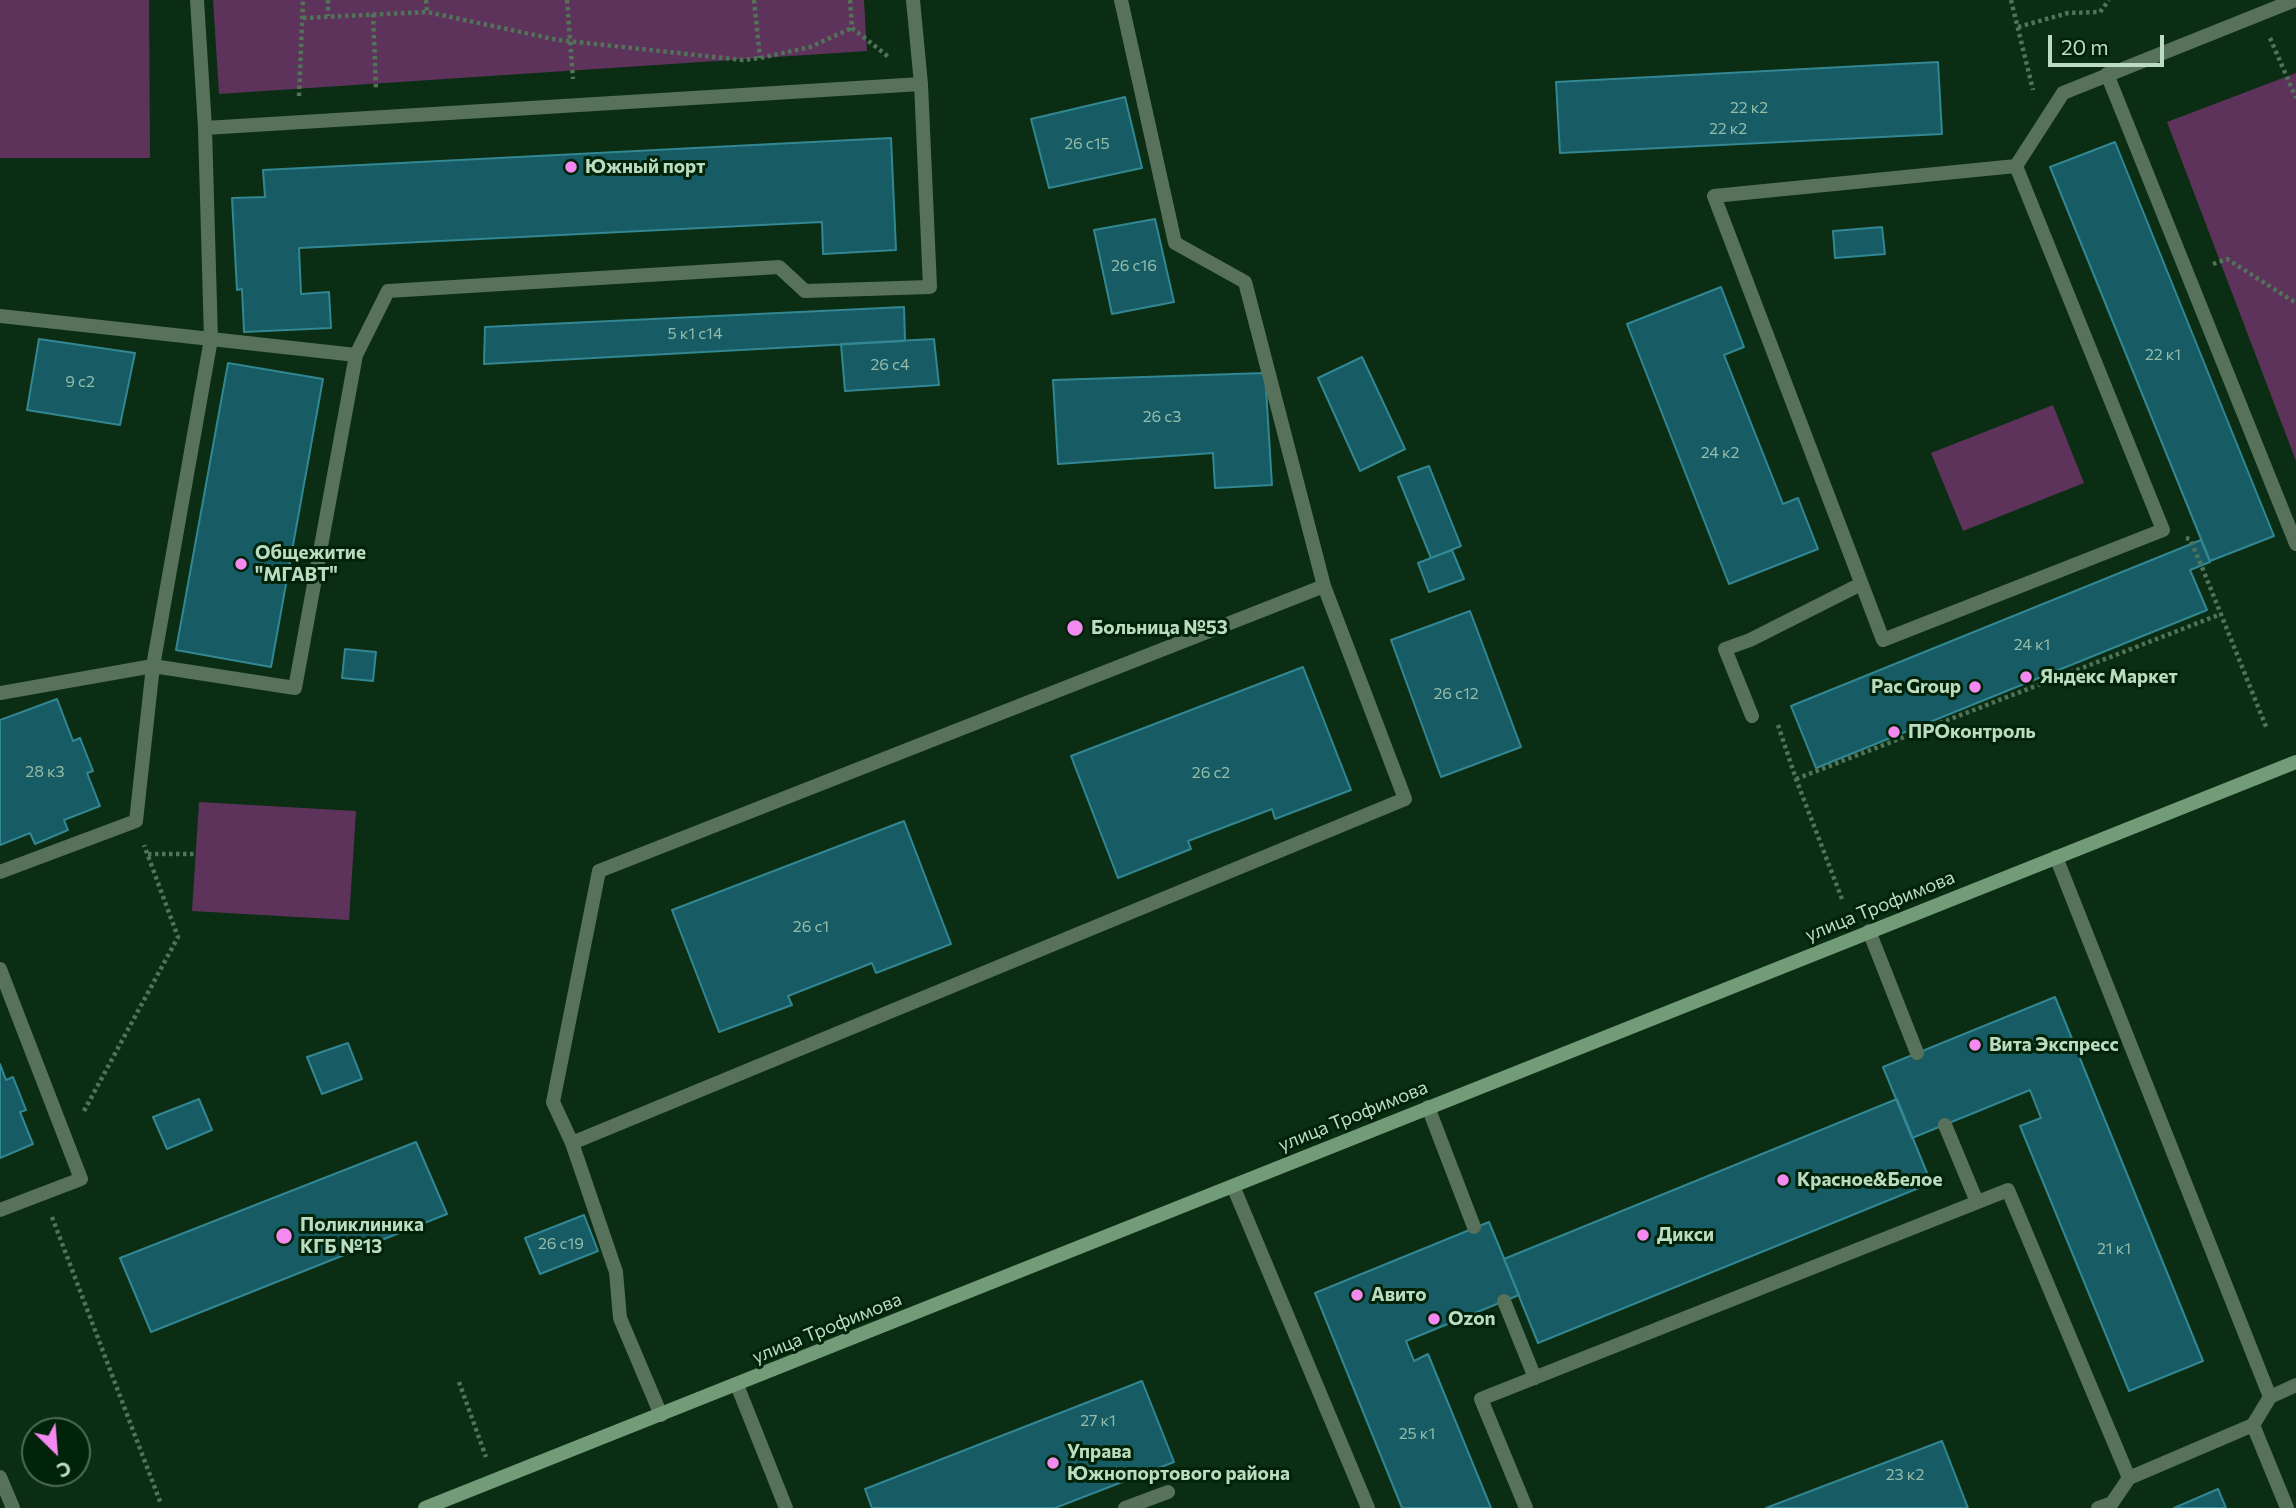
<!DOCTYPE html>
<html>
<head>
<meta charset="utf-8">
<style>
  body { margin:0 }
  #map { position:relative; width:2296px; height:1508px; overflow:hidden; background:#0a2d13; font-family:Commissioner,sans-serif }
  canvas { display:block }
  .north { position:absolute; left:21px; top:1417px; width:70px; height:70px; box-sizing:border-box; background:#012309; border:2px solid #4c6d52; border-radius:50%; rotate:155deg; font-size:19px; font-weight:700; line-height:28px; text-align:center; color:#bcdcc0 }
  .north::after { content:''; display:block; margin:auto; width:24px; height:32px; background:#f489f0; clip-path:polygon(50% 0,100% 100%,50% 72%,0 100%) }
  .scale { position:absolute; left:2048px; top:35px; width:116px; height:32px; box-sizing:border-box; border:4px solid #bcdcc0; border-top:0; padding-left:9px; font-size:21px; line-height:24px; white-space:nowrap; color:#bcdcc0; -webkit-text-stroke:5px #012309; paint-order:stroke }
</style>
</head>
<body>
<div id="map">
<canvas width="2296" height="1508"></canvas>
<div class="north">С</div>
<div class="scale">20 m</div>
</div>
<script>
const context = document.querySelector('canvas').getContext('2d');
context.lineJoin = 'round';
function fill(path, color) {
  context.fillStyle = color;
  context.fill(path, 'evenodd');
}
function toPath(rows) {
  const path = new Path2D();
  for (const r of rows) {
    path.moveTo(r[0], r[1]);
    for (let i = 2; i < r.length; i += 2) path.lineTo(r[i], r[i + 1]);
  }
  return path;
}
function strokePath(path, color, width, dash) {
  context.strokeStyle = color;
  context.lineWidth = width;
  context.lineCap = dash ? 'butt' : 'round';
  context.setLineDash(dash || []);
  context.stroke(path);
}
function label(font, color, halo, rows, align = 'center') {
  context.font = font + ' Commissioner,sans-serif';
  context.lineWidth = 6;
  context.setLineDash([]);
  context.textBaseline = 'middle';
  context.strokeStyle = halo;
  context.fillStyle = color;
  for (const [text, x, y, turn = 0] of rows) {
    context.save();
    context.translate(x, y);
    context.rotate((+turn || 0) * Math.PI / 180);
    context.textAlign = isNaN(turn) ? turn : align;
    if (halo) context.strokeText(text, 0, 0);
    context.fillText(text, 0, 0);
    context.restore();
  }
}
fill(toPath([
  [0,0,149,0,150,158,0,158],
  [213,0,864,0,867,51,219,94],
  [2296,73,2296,461,2167,122],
  [2053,405,2084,483,1963,531,1931,453],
  [199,802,356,811,349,920,192,911]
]), '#5d335b');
const building = toPath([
  [1938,62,1942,134,1560,153,1556,82,1938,62],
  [1125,97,1142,168,1049,188,1031,119,1125,97],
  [891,138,896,250,823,254,822,222,299,248,301,294,329,292,331,328,244,332,242,289,237,290,232,198,265,197,263,170,891,138],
  [2115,142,2274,536,2210,561,2050,167,2115,142],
  [1155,219,1174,302,1112,314,1094,230,1155,219],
  [1882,227,1885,254,1835,258,1833,231,1882,227],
  [1721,287,1744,347,1724,355,1783,504,1798,498,1818,549,1729,584,1627,324,1721,287],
  [904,307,905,341,484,364,485,327,904,307],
  [39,339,135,353,120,425,27,410,39,339],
  [934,339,939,385,845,391,841,344,934,339],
  [1362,357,1405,449,1360,471,1318,378,1362,357],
  [228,363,323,379,271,667,176,650,228,363],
  [1265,373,1272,485,1215,488,1213,453,1058,464,1053,380,1265,373],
  [1429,466,1461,546,1431,558,1398,477,1429,466],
  [2201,540,2210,562,2190,570,2207,610,1816,768,1791,706,2201,540],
  [1452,550,1464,579,1429,592,1418,563,1452,550],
  [1470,611,1521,747,1441,777,1391,640,1470,611],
  [345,649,376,652,373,681,342,678,345,649],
  [1303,667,1351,790,1275,819,1272,809,1188,841,1191,849,1118,878,1071,756,1303,667],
  [57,699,73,741,80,738,93,771,87,773,100,806,64,820,68,830,35,844,30,833,0,845,0,720,57,699],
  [904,821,951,944,876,973,872,963,788,996,792,1005,719,1032,672,910,904,821],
  [2055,997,2203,1361,2129,1391,2020,1126,2041,1118,2030,1090,1912,1138,1883,1067,2055,997],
  [348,1043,362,1079,322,1094,307,1057,348,1043],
  [0,1064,6,1080,13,1077,26,1110,20,1112,33,1144,0,1158,0,1064],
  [199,1099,212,1130,167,1149,153,1117,199,1099],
  [1897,1099,1931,1183,1538,1343,1504,1259,1897,1099],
  [416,1142,447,1214,151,1332,120,1258,416,1142],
  [584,1215,598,1251,540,1274,525,1238,584,1215],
  [1489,1222,1519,1295,1406,1341,1414,1361,1428,1354,1491,1508,1402,1508,1315,1293,1489,1222],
  [1142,1381,1174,1462,1055,1508,872,1508,865,1489,1142,1381],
  [1942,1441,1968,1508,1766,1508,1942,1441],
  [2218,1489,2226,1508,2174,1508,2218,1489]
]);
fill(building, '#175b64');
strokePath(building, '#328793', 2);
strokePath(toPath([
  [328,0,328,16],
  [426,0,427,12],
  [567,0,573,79],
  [754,0,760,58],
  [850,0,852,28,890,58],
  [2011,0,2033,90],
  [373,14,376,90],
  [303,18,427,12,558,40,743,60,760,58,810,47,852,28],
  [2018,27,2068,13,2100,12,2109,0],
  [2270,38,2296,98],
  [299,96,303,0],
  [2213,264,2227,259,2296,303],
  [2186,538,2190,539,2204,572,2267,729],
  [1778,725,1796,779,1842,899],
  [1796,779,2221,614],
  [148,854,196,854],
  [84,1111,178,937,144,845],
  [52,1217,161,1504],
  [459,1382,486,1457]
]), '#517358', 4.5, [3.5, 3.5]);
strokePath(toPath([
  [197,0,205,128,921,84,913,0],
  [2107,74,2296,544],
  [205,128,211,339,356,355],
  [2016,166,2163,530,1883,640,1714,196,2016,166],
  [2016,166,2063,93,2295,0],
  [0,316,211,339,153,666,0,693],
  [1752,716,1725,649,1750,640,1861,584],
  [2056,857,2270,1397],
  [0,872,136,821,153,666,295,688,356,355,388,291,779,267,805,291,930,287,921,84],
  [1869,931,1917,1053],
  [0,969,81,1179,0,1210],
  [1428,1107,1474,1227],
  [1945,1125,1977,1202],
  [572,1143,1405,799,1324,586,1245,282,1175,243,1121,0],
  [1233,1186,1368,1508],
  [1504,1301,1535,1378],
  [737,1385,786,1508],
  [661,1415,620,1318,616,1272,572,1143,553,1102,599,871,1324,586],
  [0,1477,13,1508],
  [1125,1508,1168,1492],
  [1526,1508,1481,1399,2008,1190,2129,1478],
  [2098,1508,2112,1503,2129,1478,2253,1425],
  [2287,1508,2253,1425,2270,1397,2296,1385]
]), '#57715a', 14);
strokePath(toPath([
  [425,1508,2296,762]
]), '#729b78', 14);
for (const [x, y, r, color] of [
  [571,167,7,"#f489f0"],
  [241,564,7,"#f489f0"],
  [1075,628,9,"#f489f0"],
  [2026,677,7,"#f489f0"],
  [1975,687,7,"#f489f0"],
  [1894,732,7,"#f489f0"],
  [1975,1045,7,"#f489f0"],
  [1783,1180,7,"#f489f0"],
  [1643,1235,7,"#f489f0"],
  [284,1236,9,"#f489f0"],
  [1357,1295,7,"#f489f0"],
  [1434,1319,7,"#f489f0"],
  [1053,1463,7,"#f489f0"]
]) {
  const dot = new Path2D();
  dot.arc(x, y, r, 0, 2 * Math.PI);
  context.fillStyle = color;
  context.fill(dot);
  strokePath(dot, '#012309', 2.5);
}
label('16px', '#93bca9', null, [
  ["22 к2",1749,108],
  ["22 к2",1728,129],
  ["26 с15",1087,144],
  ["26 с16",1134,266],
  ["5 к1 с14",695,334],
  ["22 к1",2163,355],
  ["26 с4",890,365],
  ["9 с2",80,382],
  ["26 с3",1162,417],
  ["24 к2",1720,453],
  ["24 к1",2032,645],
  ["26 с12",1456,694],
  ["28 к3",45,772],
  ["26 с2",1211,773],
  ["26 с1",811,927],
  ["26 с19",561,1244],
  ["21 к1",2114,1249],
  ["27 к1",1098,1421],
  ["25 к1",1417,1434],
  ["23 к2",1905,1475]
]);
label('bold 19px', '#bcdcc0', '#012309', [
  ["Южный порт",585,167],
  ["Общежитие",255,553],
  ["\"МГАВТ\"",255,575],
  ["Больница №53",1091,628],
  ["Яндекс Маркет",2040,677],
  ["Pac Group",1961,687,"right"],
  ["ПРОконтроль",1908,732],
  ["Вита Экспресс",1989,1045],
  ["Красное&Белое",1797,1180],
  ["Поликлиника",300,1225],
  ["КГБ №13",300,1247],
  ["Дикси",1657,1235],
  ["Авито",1371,1295],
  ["Ozon",1448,1319],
  ["Управа",1067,1452],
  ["Южнопортового района",1067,1474]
], 'left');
label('19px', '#bcdcc0', '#012309', [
  ["улица Трофимова",1880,906,-22],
  ["улица Трофимова",1353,1116,-22],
  ["улица Трофимова",827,1328,-22]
]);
</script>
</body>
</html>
